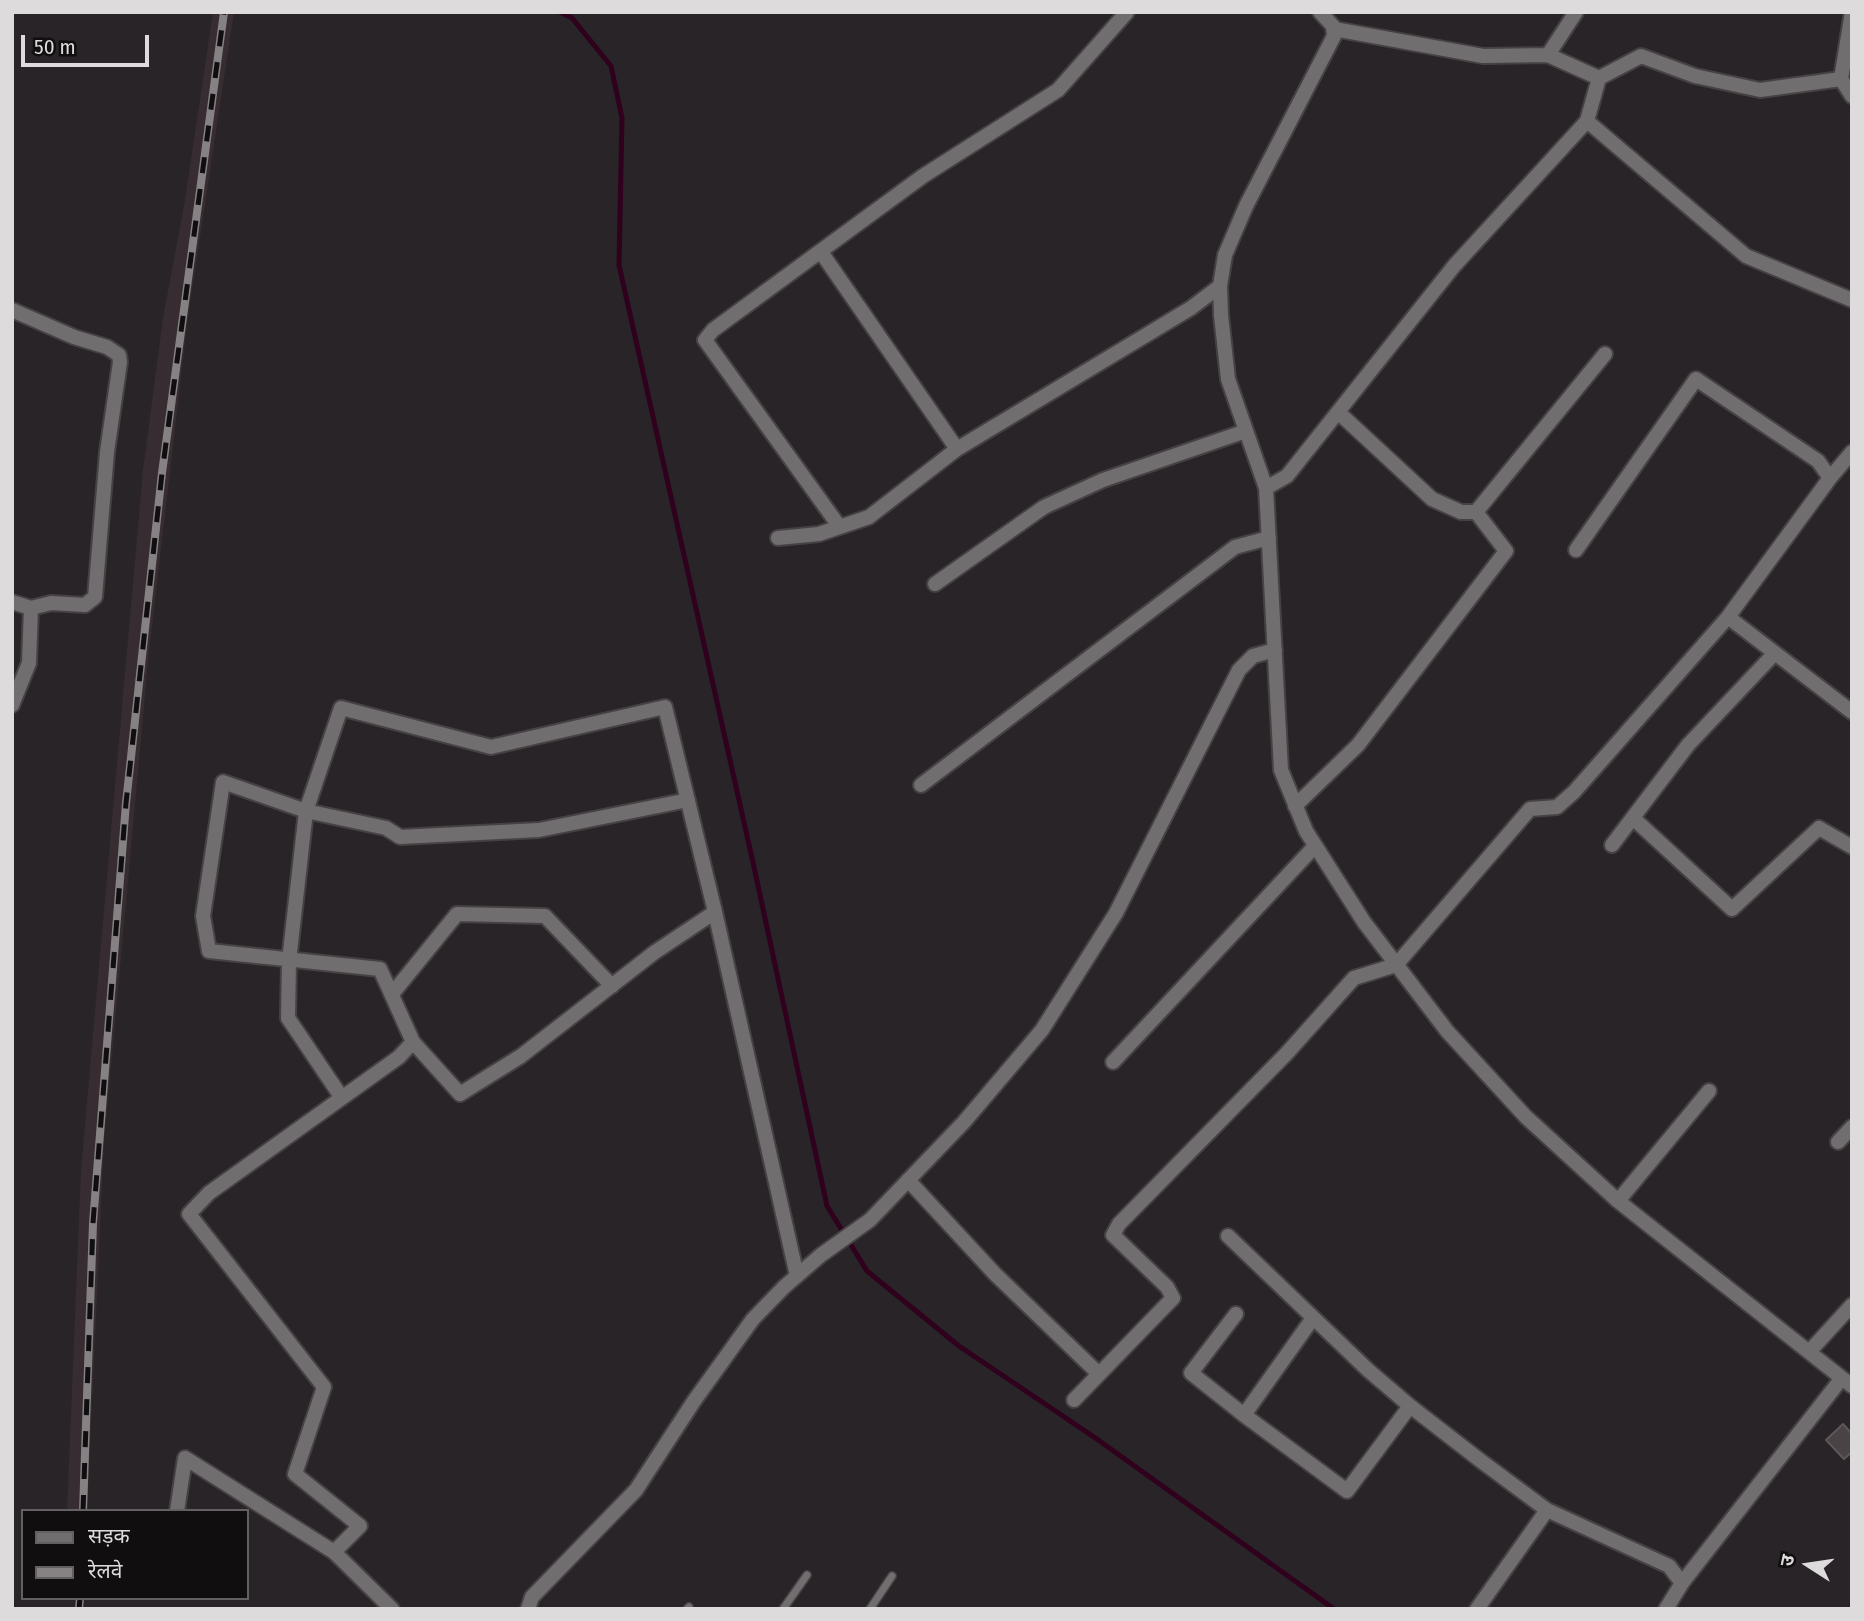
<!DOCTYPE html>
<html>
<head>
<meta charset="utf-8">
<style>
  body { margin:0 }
  #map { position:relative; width:1864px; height:1621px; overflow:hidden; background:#292427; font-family:"Fira Sans Condensed","Noto Sans Devanagari",sans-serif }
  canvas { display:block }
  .frame { position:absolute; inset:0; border:14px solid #dedbdc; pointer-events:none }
  .legend { position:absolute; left:21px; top:1509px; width:228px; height:91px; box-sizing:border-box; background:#100e0f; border:2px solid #626061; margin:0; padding:9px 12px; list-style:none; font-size:21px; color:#dedbdc }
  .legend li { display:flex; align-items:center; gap:14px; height:35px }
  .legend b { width:35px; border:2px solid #626061 }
  .north { position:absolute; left:1773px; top:1530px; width:70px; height:70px; -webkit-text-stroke:5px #100e0f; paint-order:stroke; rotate:282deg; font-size:19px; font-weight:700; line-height:28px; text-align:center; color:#dedbdc }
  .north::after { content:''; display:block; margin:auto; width:24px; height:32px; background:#dedbdc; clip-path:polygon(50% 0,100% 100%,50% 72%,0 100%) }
  .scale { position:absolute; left:21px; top:35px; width:128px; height:32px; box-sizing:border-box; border:4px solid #dedbdc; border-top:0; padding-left:9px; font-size:21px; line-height:24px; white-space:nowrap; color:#dedbdc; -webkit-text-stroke:5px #100e0f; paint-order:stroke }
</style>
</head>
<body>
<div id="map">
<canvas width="1864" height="1621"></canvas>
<div class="frame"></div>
<ul class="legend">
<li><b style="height:9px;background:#716e6f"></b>सड़क</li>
<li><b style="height:9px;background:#868284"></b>रेलवे</li>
</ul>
<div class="north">उ</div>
<div class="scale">50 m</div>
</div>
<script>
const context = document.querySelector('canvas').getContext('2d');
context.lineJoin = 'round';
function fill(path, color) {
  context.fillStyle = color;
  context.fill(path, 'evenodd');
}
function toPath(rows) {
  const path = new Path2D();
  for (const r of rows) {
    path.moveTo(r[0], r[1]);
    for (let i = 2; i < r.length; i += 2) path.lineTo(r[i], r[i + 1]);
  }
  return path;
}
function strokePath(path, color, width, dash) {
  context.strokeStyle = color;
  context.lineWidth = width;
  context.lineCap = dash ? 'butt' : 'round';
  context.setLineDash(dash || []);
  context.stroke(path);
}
fill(toPath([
  [213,12,234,12,188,317,149,652,104,1142,87,1511,67,1511,81,1170,143,470,163,318,185,200]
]), '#372c31');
strokePath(toPath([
  [560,12,572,18,611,66,622,118,619,265,754,867,827,1206,867,1271,959,1346,1094,1437,1334,1609]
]), '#2f011d', 5);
const building = toPath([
  [1843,1424,1852,1434,1852,1452,1844,1459,1826,1440,1843,1424]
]);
fill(building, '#494346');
strokePath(building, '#5d575a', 2);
const service = toPath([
  [687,1609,689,1607],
  [783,1609,807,1575],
  [870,1609,892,1576]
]);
const minor = toPath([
  [1320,12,1333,26,1334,36,1246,206,1225,255,1220,286,1221,315,1228,379,1266,488,1281,770,1306,831,1364,922,1447,1031,1526,1117,1618,1201,1852,1386],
  [1852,12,1841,79,1852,96],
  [1334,29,1483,56,1548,55,1599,78],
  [1548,55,1576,12],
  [1587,121,1599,78,1641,56,1695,76,1760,90,1841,79],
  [821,252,957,449],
  [12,310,74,337,107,347,119,355,120,362,107,452,95,597,85,605,51,603,31,608],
  [1338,412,1432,499,1461,512,1476,512],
  [1266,488,1287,476,1454,266,1587,121,1746,256,1852,300],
  [1476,512,1605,354],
  [839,526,705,340,713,330,923,176,1058,90,1127,12],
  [778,538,819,534,869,517,957,449,1191,308,1220,286],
  [1576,550,1696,379,1818,461,1830,478],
  [935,584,1044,507,1103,480,1246,431],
  [12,602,31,608,29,663,12,705],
  [1728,617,1852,712],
  [921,785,1235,547,1269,538],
  [688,800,539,830,400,837,386,828,306,811,223,782,203,916,209,951,380,969,413,1042,460,1094,521,1056,655,952,715,912],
  [1295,806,1358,745,1506,551,1476,512],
  [1633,818,1732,909,1819,828,1852,847],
  [1612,845,1688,745,1774,654],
  [392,994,457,914,545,916,612,986],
  [1113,1062,1315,846],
  [342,1098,288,1018,289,961,306,811,341,708,491,747,665,707,715,912,797,1276],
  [1838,1142,1852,1127],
  [908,1180,995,1274,1099,1374],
  [1618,1201,1709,1091],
  [1228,1236,1368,1370,1410,1406,1481,1461,1547,1510,1669,1566,1682,1583],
  [1236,1314,1191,1373,1244,1415,1347,1491,1410,1406],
  [1809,1352,1852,1305],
  [1074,1400,1173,1298,1167,1287,1113,1235,1119,1224,1287,1053,1354,978,1396,965,1530,809,1557,807,1574,792,1728,617,1830,478,1852,452],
  [1244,1415,1313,1318],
  [177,1511,185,1458,334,1552,392,1609],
  [334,1552,360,1526,295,1474,324,1387,189,1214,209,1193,399,1057,413,1042],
  [528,1609,532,1597,636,1490,694,1401,753,1319,784,1287,821,1255,870,1220,964,1122,1042,1030,1116,913,1239,670,1253,656,1275,650],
  [1477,1609,1547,1510],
  [1666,1609,1682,1583,1842,1378]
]);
strokePath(service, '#464144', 10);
strokePath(minor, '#464144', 18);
strokePath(service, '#716e6f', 7);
strokePath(minor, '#716e6f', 14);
const rail = toPath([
  [83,1511,93,1223,126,803,162,473,224,12],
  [79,1609,80,1598]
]);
strokePath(rail, '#868284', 8);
strokePath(rail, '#100e0f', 5, [16]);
</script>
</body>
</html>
